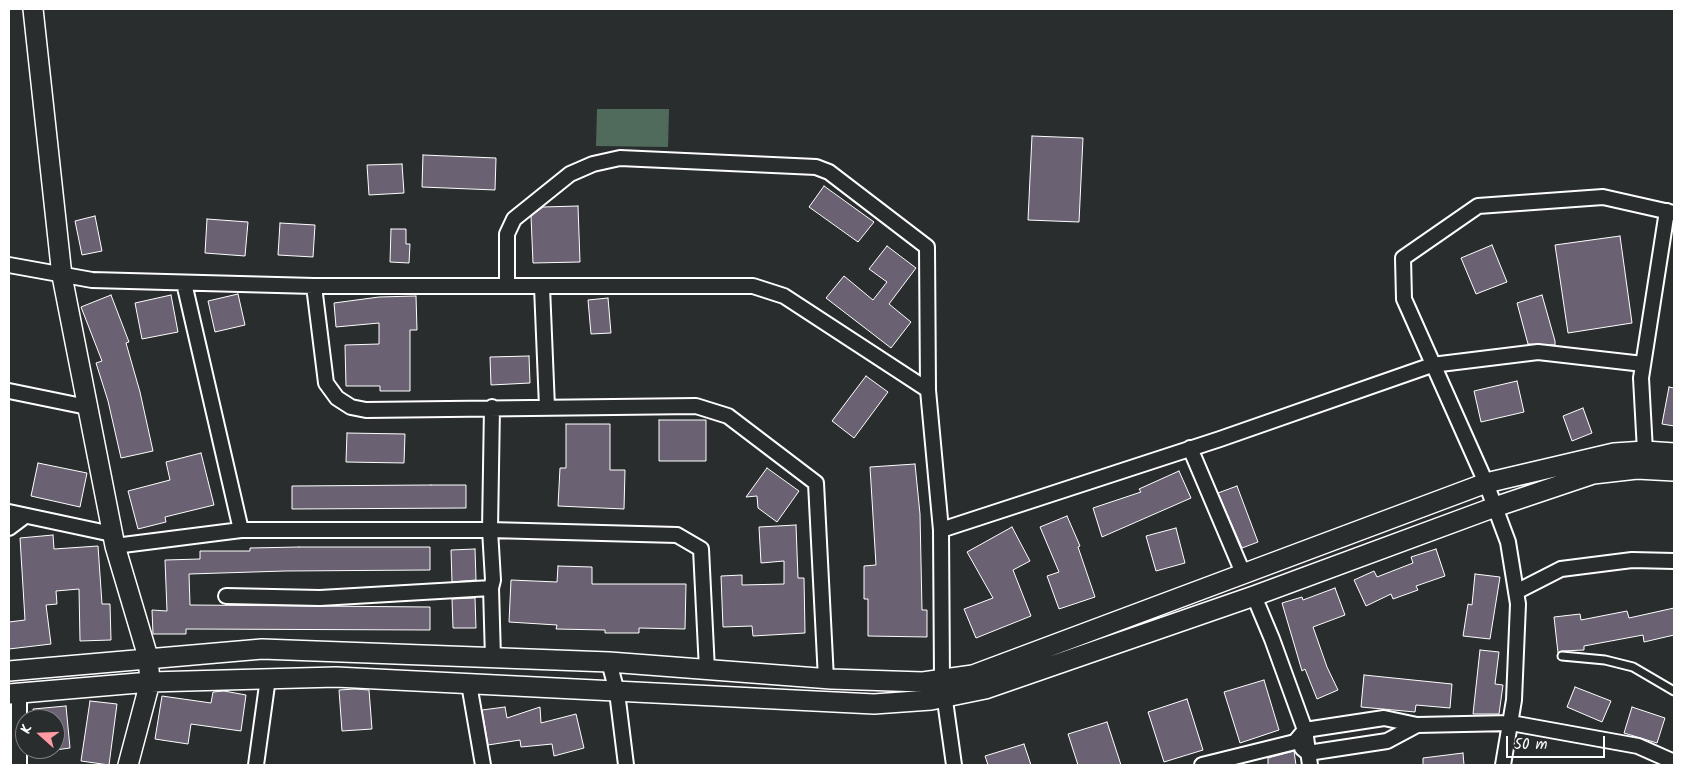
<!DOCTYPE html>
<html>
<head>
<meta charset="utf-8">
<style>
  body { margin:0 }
  #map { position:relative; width:1683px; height:774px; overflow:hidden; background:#2a2d2e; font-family:Kalam,sans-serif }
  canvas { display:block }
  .frame { position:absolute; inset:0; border:10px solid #fff; pointer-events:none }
  .north { position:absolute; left:15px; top:709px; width:50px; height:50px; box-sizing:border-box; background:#2a2d2e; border:1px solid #7f8182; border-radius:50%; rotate:290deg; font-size:14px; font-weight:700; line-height:20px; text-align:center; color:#fff }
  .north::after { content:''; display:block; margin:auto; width:18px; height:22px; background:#ff9aa2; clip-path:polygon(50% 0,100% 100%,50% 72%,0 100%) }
  .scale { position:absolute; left:1506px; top:736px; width:99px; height:22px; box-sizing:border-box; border:2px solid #fff; border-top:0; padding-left:6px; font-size:15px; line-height:18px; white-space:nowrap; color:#fff; -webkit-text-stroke:4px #2a2d2e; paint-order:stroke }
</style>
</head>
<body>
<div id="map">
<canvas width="1683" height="774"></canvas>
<div class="frame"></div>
<div class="north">K</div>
<div class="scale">50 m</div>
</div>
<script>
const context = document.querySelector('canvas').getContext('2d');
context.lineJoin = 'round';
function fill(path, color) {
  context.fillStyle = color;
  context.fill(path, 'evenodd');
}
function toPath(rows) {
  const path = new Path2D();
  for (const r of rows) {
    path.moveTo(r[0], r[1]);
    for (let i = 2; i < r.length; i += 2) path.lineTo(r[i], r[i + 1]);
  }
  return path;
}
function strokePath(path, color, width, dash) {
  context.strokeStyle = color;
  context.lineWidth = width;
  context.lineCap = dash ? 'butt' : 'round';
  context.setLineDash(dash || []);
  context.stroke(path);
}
fill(toPath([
  [597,109,669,109,668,147,596,146]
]), '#506b5b');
const building = toPath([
  [1032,136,1083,138,1079,222,1028,220,1032,136],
  [423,155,496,158,495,190,422,187,423,155],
  [402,164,404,193,369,195,367,165,402,164],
  [824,186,874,222,858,242,809,207,824,186],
  [578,206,580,262,533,263,531,216,543,207,578,206],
  [95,216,102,251,82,255,75,221,95,216],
  [207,219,248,222,245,256,205,253,207,219],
  [280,223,315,225,313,257,278,255,280,223],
  [391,229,406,229,406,244,410,244,409,263,390,262,391,229],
  [1620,236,1632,323,1568,333,1555,245,1620,236],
  [1492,245,1507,282,1476,294,1461,258,1492,245],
  [887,246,916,268,889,304,911,322,891,348,826,298,844,276,873,300,887,282,869,269,887,246],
  [238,294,245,325,215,332,208,301,238,294],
  [111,295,129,342,126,343,140,392,153,451,121,458,108,401,96,363,102,361,81,307,111,295],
  [171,295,178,332,142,339,135,303,171,295],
  [1542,295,1555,341,1555,345,1528,344,1517,303,1542,295],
  [416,296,417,330,410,330,410,391,380,391,380,386,346,386,345,345,379,344,379,323,336,327,334,303,379,297,416,296],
  [608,298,611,333,591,334,588,300,608,298],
  [529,356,530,383,491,385,490,357,529,356],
  [866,376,888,392,854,438,832,421,866,376],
  [1517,381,1524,412,1481,422,1474,391,1517,381],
  [1669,387,1674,388,1674,426,1662,424,1669,387],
  [1583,408,1592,433,1572,441,1563,416,1583,408],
  [659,420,706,420,706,461,659,461,659,420],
  [566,424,610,424,610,470,625,470,624,509,558,506,560,468,566,468,566,424],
  [347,433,405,434,404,463,346,462,347,433],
  [201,453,214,505,165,517,166,522,138,529,128,491,170,480,166,462,201,453],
  [38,463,87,473,80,507,31,496,38,463],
  [915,464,920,514,922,610,927,610,927,637,868,636,868,599,864,599,864,566,876,565,870,467,915,464],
  [767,468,799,491,777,522,758,508,757,496,746,497,767,468],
  [1179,471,1191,498,1102,537,1093,508,1141,492,1139,489,1179,471],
  [431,485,466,485,466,508,292,509,292,486,431,485],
  [1237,486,1258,542,1242,548,1218,493,1237,486],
  [1067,516,1080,546,1078,547,1095,597,1059,609,1047,576,1059,572,1040,527,1067,516],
  [796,525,798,578,804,578,805,633,753,636,752,626,723,627,721,576,742,575,742,585,784,584,784,561,761,563,759,527,796,525],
  [1012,527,1030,561,1013,570,1031,616,976,638,964,609,993,598,967,552,1012,527],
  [1176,528,1185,563,1156,571,1146,536,1176,528],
  [53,535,54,549,98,546,102,604,110,604,111,640,80,641,79,589,56,591,57,604,46,605,51,644,9,649,9,622,25,620,20,538,53,535],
  [299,547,430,547,430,570,285,571,189,574,190,605,430,607,430,630,186,629,186,634,153,634,152,610,167,611,165,560,200,559,200,551,250,551,250,548,299,547],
  [475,549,476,580,452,582,451,550,475,549],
  [1436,549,1445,576,1416,586,1418,590,1393,599,1391,594,1366,606,1354,580,1374,571,1377,577,1413,563,1411,557,1436,549],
  [558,566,592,567,592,584,686,584,685,629,639,628,639,633,605,633,605,630,556,629,557,625,509,622,511,580,557,582,558,566],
  [1475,574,1500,577,1490,639,1463,636,1468,604,1472,605,1475,574],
  [1335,588,1345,615,1313,627,1327,667,1338,690,1317,699,1305,669,1302,671,1282,603,1302,597,1303,600,1335,588],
  [475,598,476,628,453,628,452,599,475,598],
  [1674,608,1674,635,1644,642,1643,635,1584,646,1584,650,1562,651,1558,653,1554,617,1580,614,1581,620,1627,611,1629,618,1674,608],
  [1480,650,1499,652,1495,684,1503,685,1499,714,1473,714,1480,650],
  [1364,675,1452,684,1450,708,1416,705,1415,712,1361,707,1364,675],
  [1264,680,1279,730,1240,743,1224,692,1264,680],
  [1575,687,1611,701,1602,722,1567,707,1575,687],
  [355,689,369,690,372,729,342,731,339,690,355,689],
  [224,691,246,695,241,731,191,724,188,744,155,739,162,696,211,703,213,692,224,691],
  [1187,699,1203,750,1164,762,1148,712,1187,699],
  [90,701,117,704,109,765,81,761,90,701],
  [66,706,70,748,55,750,55,719,34,719,33,709,66,706],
  [505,707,507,718,540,707,541,723,576,714,584,748,554,756,552,744,521,747,520,740,488,745,482,710,505,707],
  [1632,707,1665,718,1657,743,1624,733,1632,707],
  [1107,722,1121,765,1078,765,1068,734,1107,722],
  [1024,744,1031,765,988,765,985,756,1024,744],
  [1294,751,1296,765,1268,765,1268,758,1294,751],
  [1463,753,1464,765,1423,765,1423,758,1463,753]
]);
fill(building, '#6a6272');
strokePath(building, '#fff', 1);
const lane = toPath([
  [1562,656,1605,660,1633,667,1674,691]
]);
const street = toPath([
  [9,265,92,280,314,286,753,286,784,296,928,390],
  [184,283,241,530],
  [314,286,326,383,337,398,351,407,366,410,696,406,728,416,816,483,826,679],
  [507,286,507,234,514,219,570,174,593,164,620,158,816,167,829,172,927,247,928,390,941,530,942,679,954,765],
  [542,287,547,407],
  [9,391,87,407],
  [492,407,490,530,493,580,491,588,493,658],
  [1190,448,1243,573],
  [1645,451,1641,378,1667,211],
  [9,512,112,534],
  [9,528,25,516],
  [941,530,1220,439,1432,365,1538,352,1643,364],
  [115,546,241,530,490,530,677,535,701,549,707,670],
  [1516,592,1561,569,1632,560,1674,561],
  [226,596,320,598,491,588],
  [1254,596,1272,639,1305,730,1310,765],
  [609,662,617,692,626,765],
  [469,684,483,765],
  [19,693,19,765],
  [1302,748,1308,753,1387,741,1417,725],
  [256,765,268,678],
  [1202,765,1295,742,1305,730,1384,718,1417,725,1511,723,1638,746,1674,762],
  [1503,765,1514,700,1518,604,1508,542,1486,483,1404,299,1403,258,1478,206,1603,197,1674,213]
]);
const secondary = toPath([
  [33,9,62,276,115,546,148,657,150,682,128,765],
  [9,671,262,649,609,662,831,679,923,682,973,675,1486,483,1614,453,1645,451,1674,453],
  [9,694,150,682,336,677,874,704,931,700,985,689,1254,596,1495,507,1593,474,1637,469,1674,471]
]);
strokePath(lane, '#fff', 11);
strokePath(street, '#fff', 18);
strokePath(secondary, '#fff', 22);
strokePath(lane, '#2a2d2e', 7);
strokePath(street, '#2a2d2e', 14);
strokePath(secondary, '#2a2d2e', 19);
</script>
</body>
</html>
